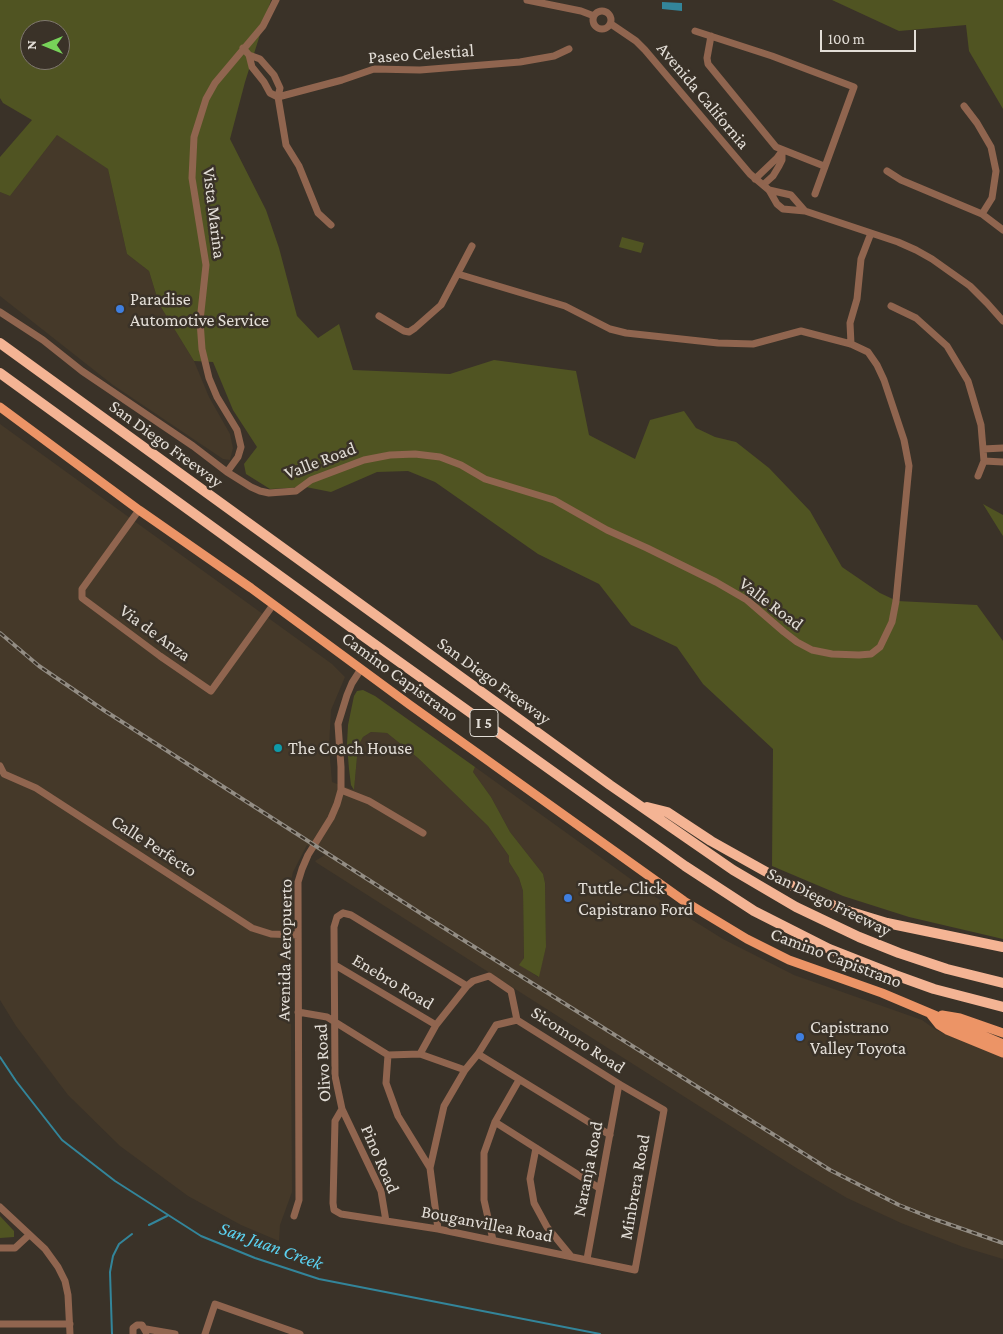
<!DOCTYPE html>
<html>
<head>
<meta charset="utf-8">
<style>
  body { margin:0 }
  #map { position:relative; width:1003px; height:1334px; overflow:hidden; background:#3a3228; font-family:"Crimson Pro",serif }
  canvas { display:block }
  .north { position:absolute; left:20px; top:20px; width:50px; height:50px; box-sizing:border-box; background:#3a3228; border:1px solid #7e776e; border-radius:50%; rotate:270deg; font-size:14px; font-weight:700; line-height:20px; text-align:center; color:#e3ded7 }
  .north::after { content:''; display:block; margin:auto; width:18px; height:22px; background:#77d259; clip-path:polygon(50% 0,100% 100%,50% 72%,0 100%) }
  .scale { position:absolute; left:820px; top:30px; width:96px; height:22px; box-sizing:border-box; border:2px solid #e3ded7; border-top:0; padding-left:6px; font-size:15px; line-height:18px; white-space:nowrap; color:#e3ded7; -webkit-text-stroke:4px #3a3228; paint-order:stroke }
</style>
</head>
<body>
<div id="map">
<canvas width="1003" height="1334"></canvas>
<div class="north">N</div>
<div class="scale">100 m</div>
</div>
<script>
const context = document.querySelector('canvas').getContext('2d');
context.lineJoin = 'round';
function fill(path, color) {
  context.fillStyle = color;
  context.fill(path, 'evenodd');
}
function toPath(rows) {
  const path = new Path2D();
  for (const r of rows) {
    if (r.length === 3) {
      path.moveTo(r[0] + r[2], r[1]);
      path.arc(r[0], r[1], r[2], 0, 2 * Math.PI);
      continue;
    }
    path.moveTo(r[0], r[1]);
    for (let i = 2; i < r.length; i += 2) path.lineTo(r[i], r[i + 1]);
  }
  return path;
}
function strokePath(path, color, width, dash) {
  context.strokeStyle = color;
  context.lineWidth = width;
  context.lineCap = dash ? 'butt' : 'round';
  context.setLineDash(dash || []);
  context.stroke(path);
}
function label(font, color, halo, rows, align = 'center') {
  context.font = font + ' "Crimson Pro",serif';
  context.lineWidth = 5;
  context.setLineDash([]);
  context.textBaseline = 'middle';
  context.strokeStyle = halo;
  context.fillStyle = color;
  for (const [text, x, y, turn = 0] of rows) {
    context.save();
    context.translate(x, y);
    context.rotate((+turn || 0) * Math.PI / 180);
    context.textAlign = isNaN(turn) ? turn : align;
    if (halo) context.strokeText(text, 0, 0);
    context.fillText(text, 0, 0);
    context.restore();
  }
}
fill(toPath([
  [57,135,108,169,127,254,149,271,159,304,194,361,209,397,230,434,233,448,230,460,223,459,113,385,0,296,0,192,10,196],
  [0,424,332,664,345,677,331,710,329,747,332,782,354,790,358,746,363,737,371,732,387,733,418,758,488,826,509,856,509,862,519,878,523,891,524,958,520,965,538,977,546,947,545,883,543,874,510,832,491,797,473,772,475,767,657,898,723,939,794,975,922,1020,936,1030,1003,1057,1003,1259,963,1247,901,1223,847,1198,798,1169,317,863,315,861,325,855,307,845,293,872,290,886,292,1192,280,1225,279,1241,241,1225,188,1196,120,1146,68,1095,16,1026,0,1000]
]), '#453929');
fill(toPath([
  [0,0,271,0,245,82,230,139,266,210,279,248,297,316,318,338,339,324,353,370,450,374,494,360,576,371,589,435,635,459,650,420,684,411,696,428,715,437,736,442,769,468,810,511,842,567,880,593,897,601,977,605,1003,641,1003,939,909,917,843,896,772,866,773,749,703,684,677,647,631,625,599,584,538,554,435,482,408,471,377,472,331,492,306,487,270,489,246,474,244,464,257,447,233,410,213,362,194,361,159,304,149,271,127,254,108,169,57,135,10,196,0,192,0,157,32,120,3,103,0,98],
  [30,30,60,30,60,60,30,60],
  [832,0,1003,0,1003,109,969,51,966,25,899,31],
  [622,237,644,243,641,253,619,247],
  [983,504,1003,515,1003,536,1001,533],
  [363,690,375,696,475,767,473,772,491,797,510,832,543,874,545,883,546,947,539,977,519,965,524,958,523,891,519,878,509,862,509,856,488,826,418,758,387,733,371,732,363,737,358,746,354,790,351,785,349,769,347,744,348,725,354,696,357,691],
  [0,1216,14,1231,14,1237,0,1238]
]), '#505422');
fill(toPath([
  [662,2,682,3,682,11,662,9]
]), '#33859a');
strokePath(toPath([
  [0,1057,16,1081,62,1140,115,1181,201,1236,255,1258,319,1279,600,1334],
  [149,1225,167,1216],
  [112,1334,110,1272,113,1256,119,1244,132,1234]
]), '#33859a', 2);
strokePath(toPath([
  [527,0,581,11,594,16],
  [602,20,9],
  [611,24,636,41,645,50,750,174,769,190],
  [695,31,772,56,854,87,815,194],
  [711,36,707,58,708,64,776,147,824,166],
  [243,48,249,55,260,59,274,75,280,88,278,97,286,145,299,166,318,213,331,225],
  [249,55,252,67,264,82,270,93,278,97],
  [278,97,342,80,374,69,420,70,520,62,554,56,569,49],
  [964,106,977,123,991,147,996,171,992,198,982,214],
  [887,171,901,180,982,214,1003,230],
  [755,179,777,158,782,151],
  [763,185,773,176,779,166,782,160,782,151],
  [769,190,791,195,805,211,783,209,777,204,769,190],
  [805,211,898,242,916,250,932,259,970,286,987,303,1003,321],
  [891,306,916,318,947,346,968,381,981,425,984,461,978,476],
  [0,312,43,340,82,371,193,446,227,472,251,487,260,491,269,493,296,491,311,480,364,460,390,455,415,454,440,457,461,465,485,479,554,500,607,530,647,548,716,582,747,600,784,632,797,642,812,650,832,654,859,655,871,654,880,647,892,622,896,601,909,466,904,440,884,380,877,365,868,352,851,344,801,331,753,344,718,343,626,333,610,329,565,306,458,274],
  [379,316,404,331,409,332,415,328,441,305,472,246],
  [851,344,850,323,857,299,861,259,871,233],
  [983,449,1003,448],
  [984,461,1003,462],
  [227,472,238,457,241,447,237,430,217,397,209,378,202,349,200,321,206,265,192,178,194,137,206,99,215,83,263,26,276,0],
  [139,510,82,589,82,598,160,656,211,691,273,605],
  [0,766,4,774,36,788,252,928,271,934,298,935],
  [341,790,369,801,423,833],
  [343,913,351,915,467,986,473,981,489,976,511,991,517,1020,619,1084,664,1110,635,1270,438,1229,341,1214,334,1210,333,1203,335,1121,342,1109,335,1076,334,927,337,917,343,913],
  [335,965,436,1025],
  [298,1012,327,1017,388,1055,386,1083,398,1116,430,1168],
  [420,1054,436,1025,467,986],
  [478,1054,610,1135],
  [388,1055,420,1054,465,1070],
  [342,1109,381,1191,386,1221],
  [495,1122,599,1188],
  [536,1148,530,1179,534,1203,547,1227,570,1255],
  [0,1207,45,1249,58,1267,65,1281,68,1295,70,1334],
  [294,1216,299,1200,298,882,302,869,308,855,331,818,337,804,341,790,341,767,338,724,347,695,352,683,361,669],
  [438,1229,430,1168,444,1106,465,1070,478,1054,496,1025,517,1020],
  [493,1240,484,1200,484,1153,495,1122,519,1080],
  [0,1248,15,1248,29,1235],
  [587,1259,619,1084],
  [0,1324,70,1324],
  [146,1329,175,1334],
  [133,1334,133,1328,137,1325,142,1325,146,1332],
  [205,1334,215,1304,300,1334]
]), '#90654f', 7);
strokePath(toPath([
  [0,407,139,510,251,588,410,705,684,901,747,939,789,960,882,993,1003,1044],
  [931,1015,939,1025,947,1030,1003,1053],
  [942,1015,960,1018,1003,1033]
]), '#ec9466', 9);
strokePath(toPath([
  [0,343,610,785,733,870,796,907,859,937,899,953,947,969,1003,983],
  [0,373,349,626,685,866,754,911,829,949,895,975,934,989,1003,1007],
  [647,807,667,812,711,841,761,869,788,884,841,909,887,923,1003,947]
]), '#f4b494', 10);
const rail = toPath([
  [0,633,39,666,105,711,425,916,830,1170,899,1205,934,1219,1003,1243]
]);
strokePath(rail, '#938d84', 4);
strokePath(rail, '#3a3228', 2, [5.5]);
for (const [x, y, r, color] of [
  [120,309,5,"#3f7fe0"],
  [278,748,5,"#0f9aa8"],
  [568,898,5,"#3f7fe0"],
  [800,1037,5,"#3f7fe0"]
]) {
  const dot = new Path2D();
  dot.arc(x, y, r, 0, 2 * Math.PI);
  context.fillStyle = color;
  context.fill(dot);
  strokePath(dot, '#3a3228', 2);
}
for (const [x, y, w] of [
  [484,723,28]
]) {
  const box = new Path2D();
  box.roundRect(x - w / 2, y - 13.5, w, 27, 4);
  context.fillStyle = '#3a3228';
  context.fill(box);
  strokePath(box, '#e3ded7', 1);
}
label('bold 16px', '#e3ded7', null, [
  ["I 5",484,723]
]);
label('18px', '#e3ded7', '#3a3228', [
  ["Paseo Celestial",421,54,-4],
  ["Avenida California",703,96,50],
  ["Vista Marina",214,213,83],
  ["San Diego Freeway",166,444,36],
  ["Valle Road",320,461,-21],
  ["Valle Road",771,604,37],
  ["Via de Anza",155,633,36],
  ["Camino Capistrano",400,677,36],
  ["San Diego Freeway",494,681,36],
  ["Calle Perfecto",154,846,33],
  ["San Diego Freeway",829,902,26],
  ["Avenida Aeropuerto",285,950,-89],
  ["Camino Capistrano",836,958,21],
  ["Enebro Road",393,982,31],
  ["Sicomoro Road",578,1040,33],
  ["Olivo Road",323,1063,-93],
  ["Pino Road",380,1159,67],
  ["Naranja Road",588,1169,-79],
  ["Minbrera Road",635,1187,-80],
  ["Bouganvillea Road",487,1224,11]
]);
label('18px', '#e3ded7', '#3a3228', [
  ["Paradise",130,299],
  ["Automotive Service",130,320],
  ["The Coach House",288,748],
  ["Tuttle-Click",578,888],
  ["Capistrano Ford",578,909],
  ["Capistrano",810,1027],
  ["Valley Toyota",810,1048]
], 'left');
label('italic 19px', '#5bd2f1', '#3a3228', [
  ["San Juan Creek",271,1246,20]
]);
</script>
</body>
</html>
